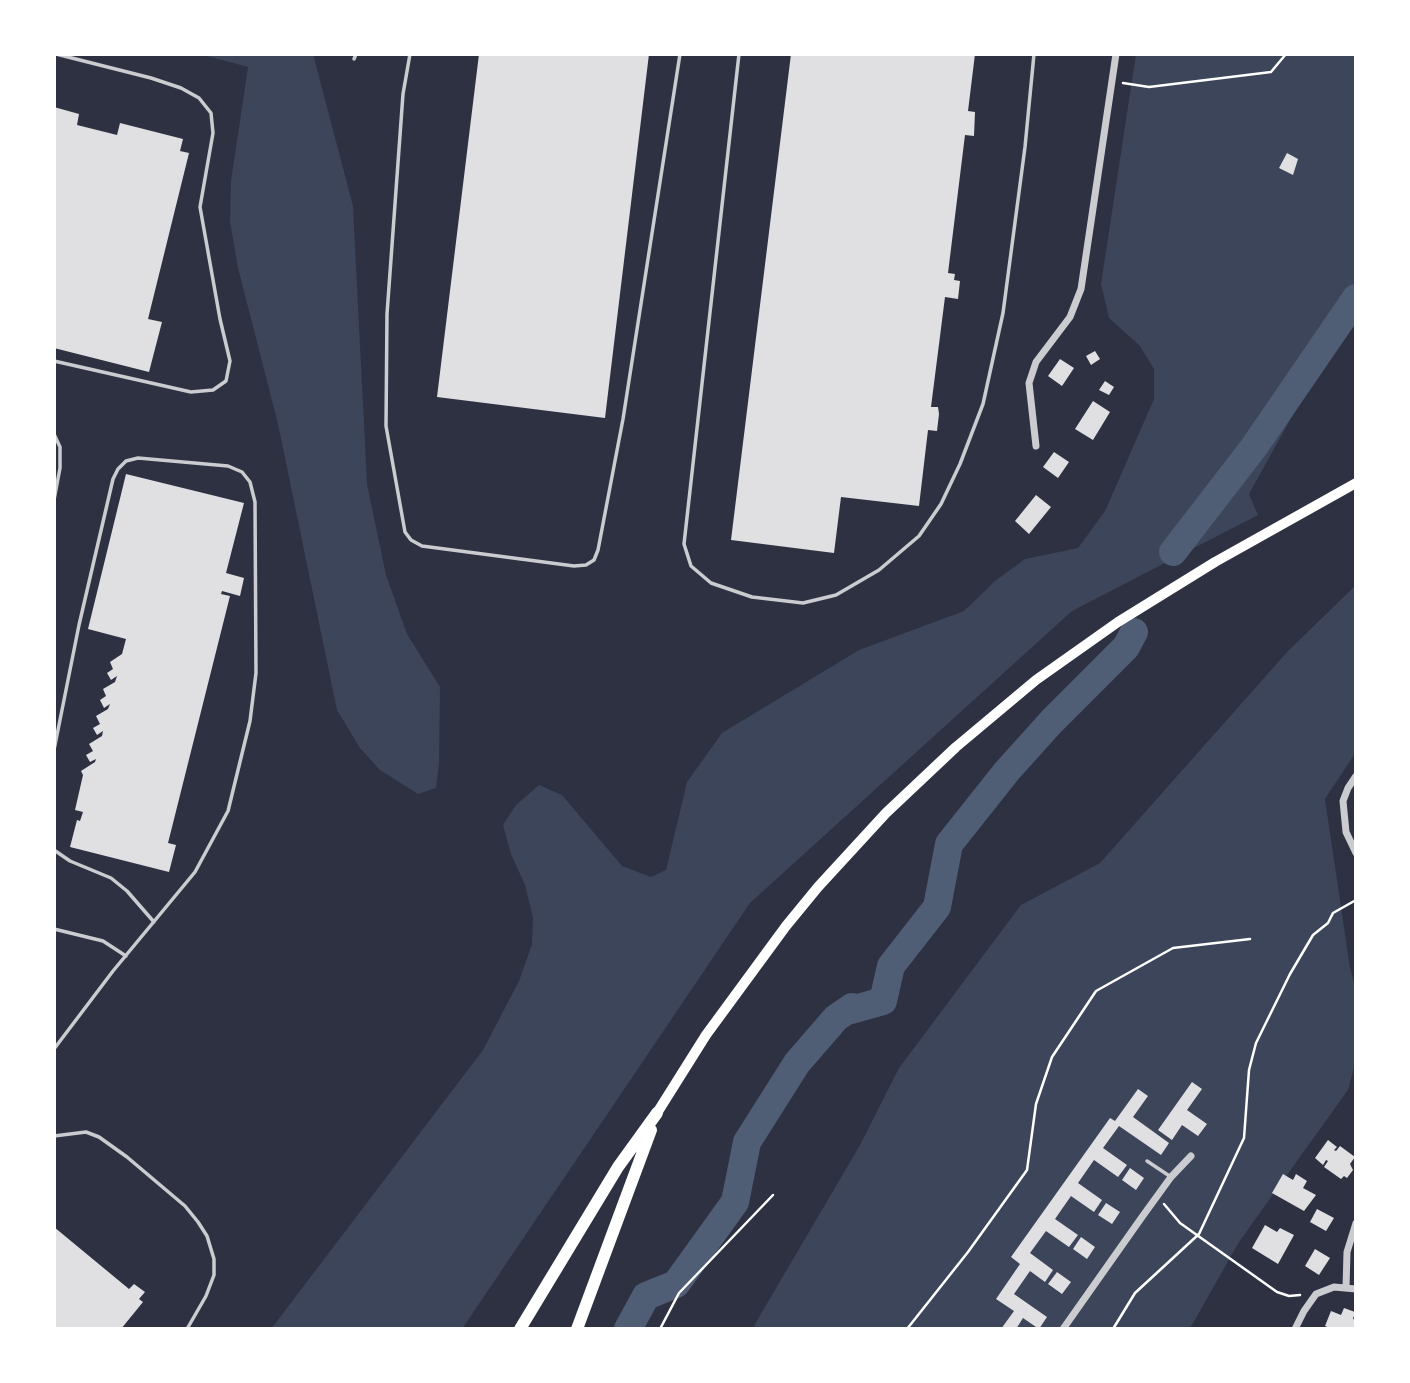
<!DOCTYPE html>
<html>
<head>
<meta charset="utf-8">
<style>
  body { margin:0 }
  #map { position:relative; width:1410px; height:1383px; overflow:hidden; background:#2d3142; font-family:"Golos Text",sans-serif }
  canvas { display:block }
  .frame { position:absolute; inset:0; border:56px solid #fff; pointer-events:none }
</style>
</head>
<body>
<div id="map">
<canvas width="1410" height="1383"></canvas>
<div class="frame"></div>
</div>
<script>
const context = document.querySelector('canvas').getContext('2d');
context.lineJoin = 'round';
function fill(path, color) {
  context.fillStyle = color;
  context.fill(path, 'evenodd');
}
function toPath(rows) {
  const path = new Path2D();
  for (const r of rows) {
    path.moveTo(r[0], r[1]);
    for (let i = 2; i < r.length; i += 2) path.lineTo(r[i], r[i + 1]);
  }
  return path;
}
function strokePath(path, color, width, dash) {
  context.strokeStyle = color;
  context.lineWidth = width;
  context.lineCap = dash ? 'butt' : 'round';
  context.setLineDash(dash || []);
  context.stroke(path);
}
fill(toPath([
  [200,54,313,54,353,206,367,484,386,575,407,634,440,687,439,764,436,788,418,794,380,770,360,748,337,710,278,424,238,268,230,222,231,181,248,67],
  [1136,54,1356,54,1356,301,1249,494,1258,515,1072,611,750,903,462,1329,271,1329,483,1050,519,981,532,944,533,918,525,885,511,854,503,825,516,805,539,785,562,795,622,866,651,877,666,870,687,782,722,733,859,650,964,611,995,581,1025,559,1078,548,1105,511,1154,399,1154,369,1140,346,1109,318,1101,284],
  [1356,585,1356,752,1325,799,1350,968,1356,990,1356,1060,1348,1090,1239,1242,1192,1325,1188,1329,754,1329,755,1324,860,1145,899,1068,1021,905,1100,863,1288,651]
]), '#3c4559');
strokePath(toPath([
  [1173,552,1254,447,1356,298],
  [628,1329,646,1296,676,1284,735,1202,747,1142,797,1063,836,1018,852,1007,851,1010,883,1001,891,966,937,907,949,844,1007,771,1052,721,1126,647,1134,632]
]), '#4f5d75', 28);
fill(toPath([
  [479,54,649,54,605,418,437,397],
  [791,54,975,54,968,111,975,112,974,136,965,135,948,273,955,274,954,280,960,281,958,299,945,297,931,407,938,407,939,414,937,431,928,430,919,506,841,497,834,553,731,540],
  [54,107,79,114,77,125,117,135,120,123,183,139,180,151,189,153,148,319,162,322,149,372,54,348],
  [1287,153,1298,159,1293,175,1279,168],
  [1095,351,1100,359,1091,365,1086,356],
  [1060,359,1074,368,1062,386,1048,376],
  [1105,381,1114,387,1109,395,1099,390],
  [1093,401,1110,412,1093,440,1075,429],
  [1054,452,1069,462,1058,478,1043,467],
  [126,474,244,503,226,573,244,578,240,596,222,591,221,594,230,596,168,843,176,845,169,872,70,847,77,820,80,821,83,812,75,810,83,775,81,771,95,762,96,759,90,762,86,755,93,751,89,744,102,736,103,731,97,735,93,728,100,724,96,716,108,709,110,704,104,708,100,700,106,696,103,689,115,682,117,676,111,680,107,673,113,669,110,662,122,654,126,639,88,629],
  [1036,495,1051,507,1029,534,1015,521],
  [1192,1082,1202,1089,1187,1110,1207,1124,1198,1136,1182,1125,1172,1140,1158,1130],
  [1138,1089,1148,1096,1133,1117,1169,1143,1161,1155,1119,1126,1103,1148,1127,1165,1118,1177,1094,1160,1078,1183,1102,1200,1094,1212,1071,1196,1055,1219,1078,1235,1069,1247,1046,1231,1030,1253,1053,1270,1045,1282,1030,1271,1014,1294,1047,1317,1039,1329,1023,1318,1016,1329,1001,1329,1014,1311,996,1299,1020,1264,1011,1257,1110,1118,1115,1121],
  [1328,1140,1337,1147,1334,1150,1336,1151,1340,1146,1355,1157,1350,1164,1353,1170,1347,1178,1344,1176,1341,1179,1324,1167,1328,1161,1326,1160,1323,1165,1315,1158],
  [1130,1168,1144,1178,1136,1190,1122,1180],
  [1283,1174,1293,1180,1296,1174,1307,1181,1303,1188,1316,1195,1304,1211,1272,1193],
  [1106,1203,1120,1212,1112,1224,1098,1215],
  [1317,1209,1334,1218,1326,1231,1310,1222],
  [1265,1225,1277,1232,1280,1228,1294,1235,1278,1264,1252,1248],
  [54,1227,129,1289,134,1284,145,1292,139,1299,143,1302,121,1329,54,1329],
  [1081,1237,1095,1247,1087,1259,1073,1249],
  [1315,1249,1330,1258,1319,1275,1305,1266],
  [1057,1272,1071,1282,1062,1294,1048,1284],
  [1344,1308,1355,1312,1353,1319,1356,1320,1356,1329,1332,1329,1325,1326,1331,1311,1341,1315]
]), '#e0e0e3');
strokePath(toPath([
  [1123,83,1149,87,1271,72,1286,54],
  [1164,1204,1180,1223,1277,1292,1289,1296,1300,1295],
  [660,1329,679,1293,773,1195],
  [907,1329,968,1252,1027,1170,1036,1104,1052,1057,1096,991,1173,948,1250,939],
  [1113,1329,1135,1293,1199,1234,1244,1138,1249,1070,1256,1043,1290,974,1313,935,1328,923,1333,913,1356,900]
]), '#fff', 2.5);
strokePath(toPath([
  [410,54,403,94,387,314,386,426,405,532,411,540,422,546,574,566,586,565,594,560,598,550,623,419,680,54],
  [739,54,684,544,691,566,711,583,752,597,803,603,836,595,879,570,919,536,941,504,960,464,983,404,1003,313,1025,147,1034,54],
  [354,59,356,54],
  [54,361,191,392,213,390,226,381,230,361,220,319,200,207,213,133,211,113,199,98,181,88,151,78,56,54],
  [54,434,60,447,60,468,54,500],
  [54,750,79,625,113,479,118,469,126,461,138,458,228,466,242,472,250,482,255,502,256,673,250,721,228,811,195,872,113,971,54,1049],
  [54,850,70,861,111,878,127,891,154,922],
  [54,929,103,941,126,956],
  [54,1136,86,1132,99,1137,127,1157,185,1206,198,1222,207,1236,214,1259,214,1275,206,1296,187,1329],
  [1147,1161,1171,1177]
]), '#caccd0', 3.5);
strokePath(toPath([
  [1036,446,1029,383,1036,362,1070,317,1081,289,1116,54],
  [1356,776,1348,788,1343,801,1346,832,1356,853],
  [1346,1288,1347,1252,1356,1223],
  [1063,1329,1142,1217,1171,1177,1191,1156],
  [1295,1329,1304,1311,1316,1294,1334,1287,1356,1289]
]), '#caccd0', 7);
strokePath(toPath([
  [657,1113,706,1035,786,926,818,887,886,813,956,747,1036,680,1118,622,1215,562,1356,483]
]), '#fff', 10);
strokePath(toPath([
  [520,1329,618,1167,657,1113],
  [577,1329,651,1130]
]), '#fff', 12);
</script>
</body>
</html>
